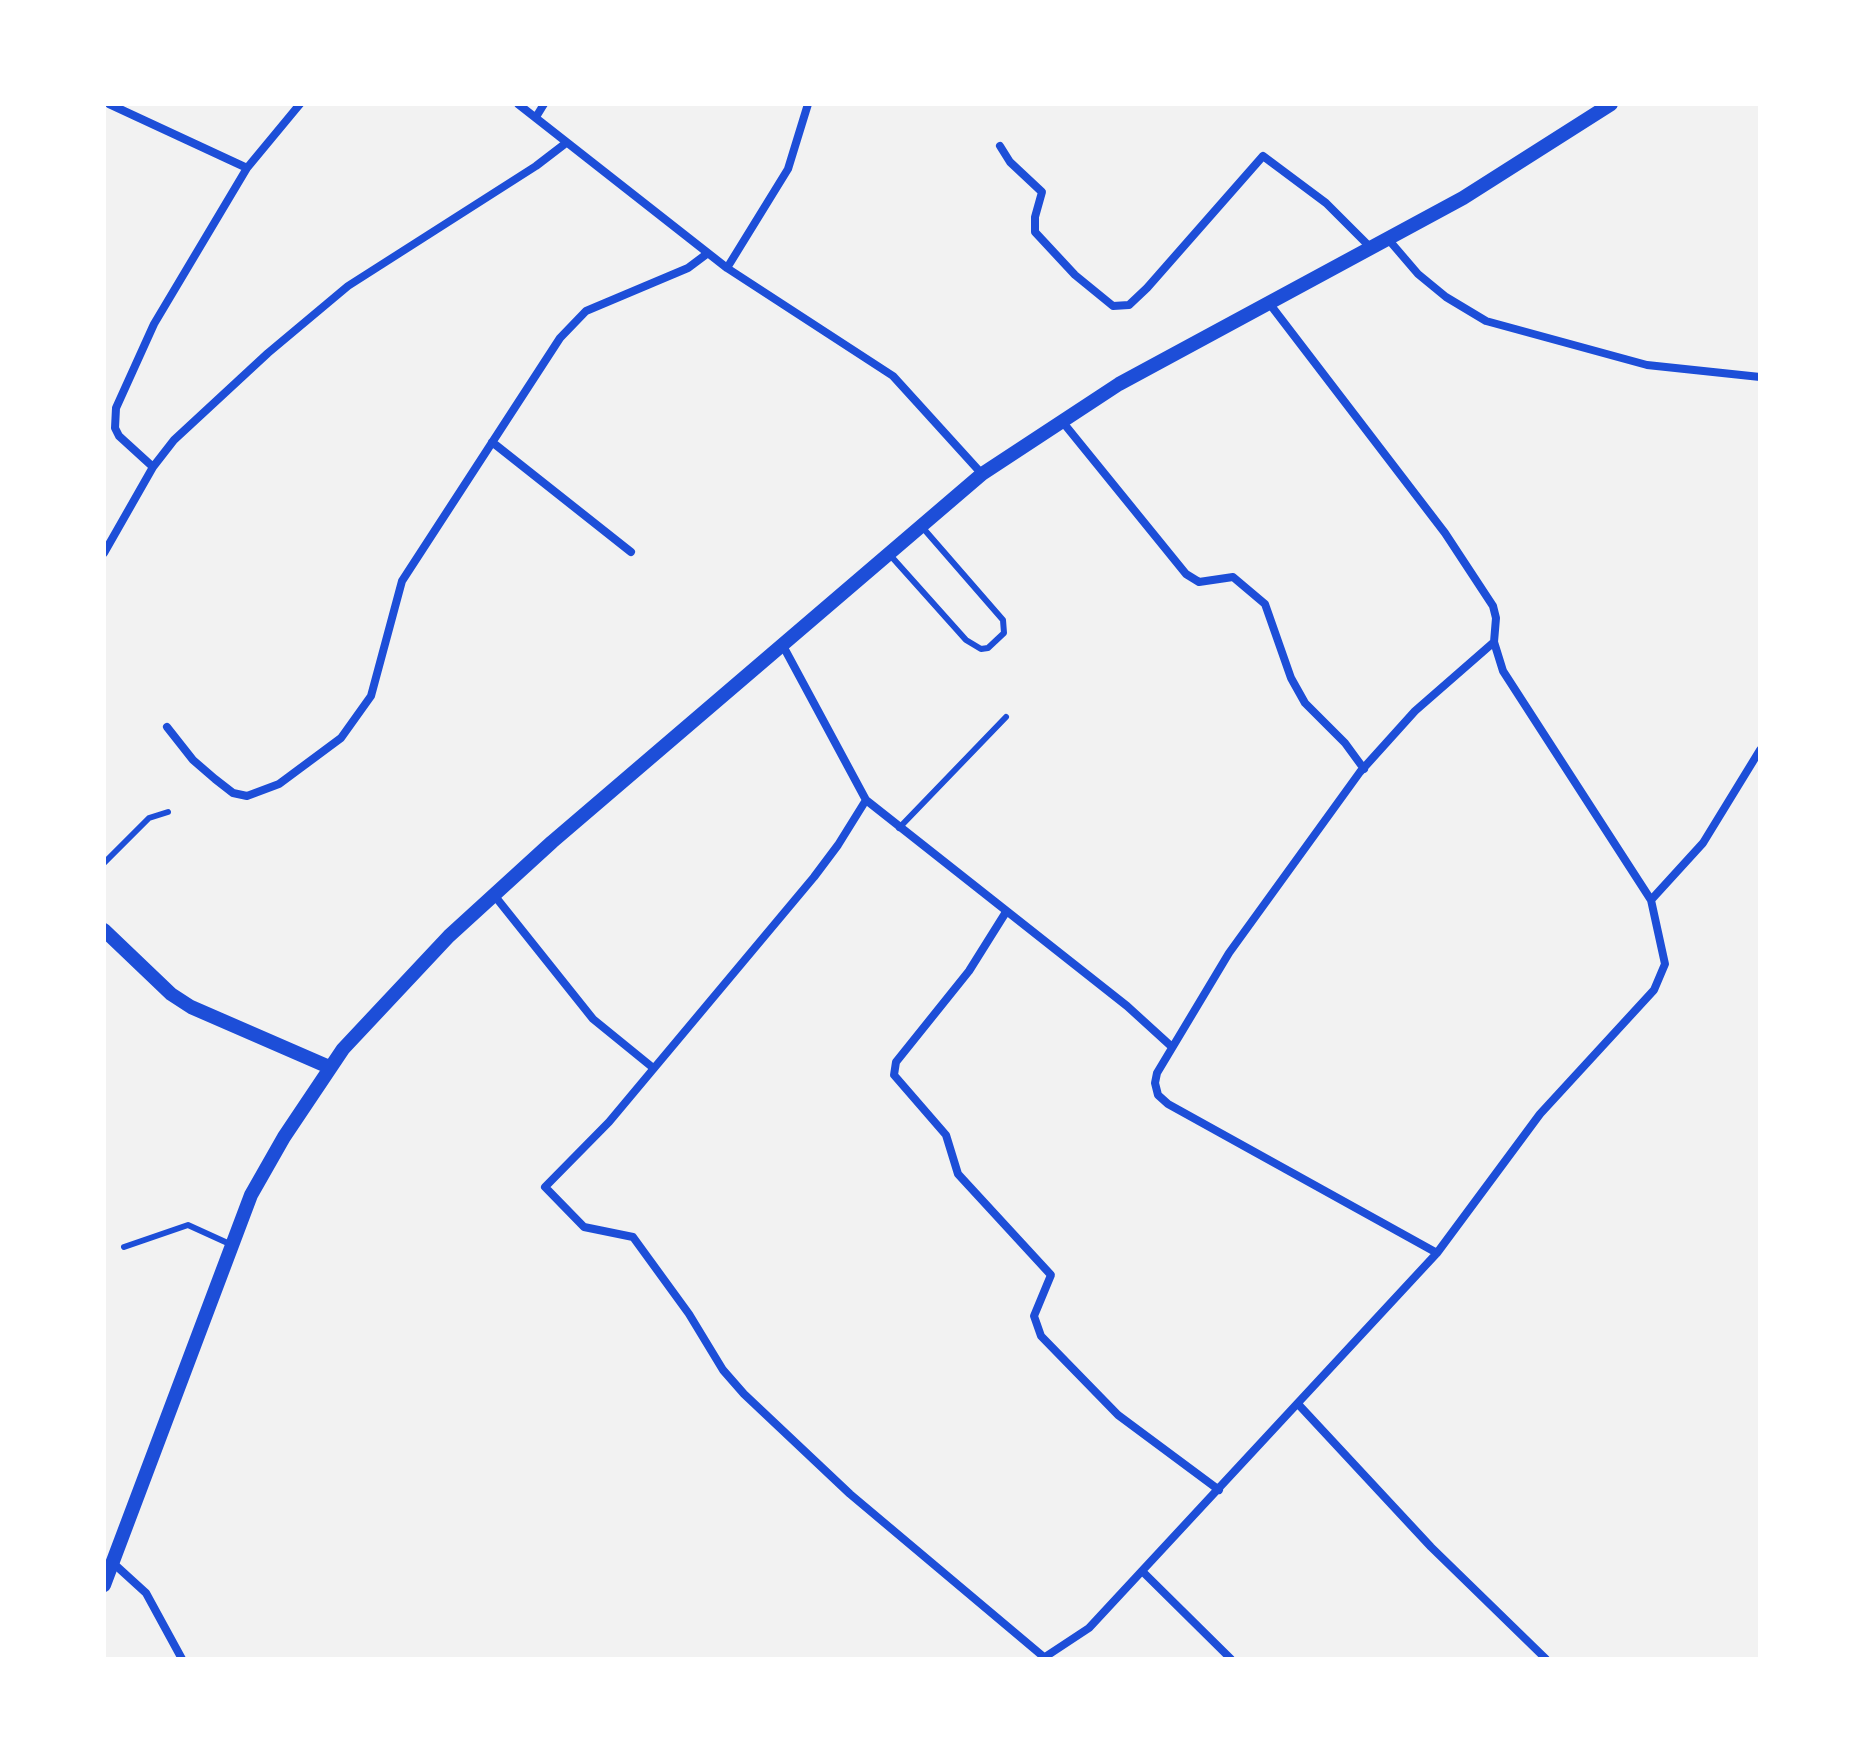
<!DOCTYPE html>
<html>
<head>
<meta charset="utf-8">
<style>
  body { margin:0 }
  #map { position:relative; width:1864px; height:1763px; overflow:hidden; background:#f2f2f2; font-family:Rubik,sans-serif }
  canvas { display:block }
  .frame { position:absolute; inset:0; border:106px solid #fff; pointer-events:none }
</style>
</head>
<body>
<div id="map">
<canvas width="1864" height="1763"></canvas>
<div class="frame"></div>
</div>
<script>
const context = document.querySelector('canvas').getContext('2d');
context.lineJoin = 'round';
function toPath(rows) {
  const path = new Path2D();
  for (const r of rows) {
    path.moveTo(r[0], r[1]);
    for (let i = 2; i < r.length; i += 2) path.lineTo(r[i], r[i + 1]);
  }
  return path;
}
function strokePath(path, color, width, dash) {
  context.strokeStyle = color;
  context.lineWidth = width;
  context.lineCap = dash ? 'butt' : 'round';
  context.setLineDash(dash || []);
  context.stroke(path);
}
strokePath(toPath([
  [890,555,966,640,981,649,988,648,1004,633,1003,620,923,528],
  [899,828,1006,717],
  [104,863,149,818,168,812],
  [124,1247,188,1225,232,1245]
]), '#1d4ed8', 6);
strokePath(toPath([
  [109,104,247,168],
  [518,104,727,268,893,376,982,474],
  [536,117,544,104],
  [1000,146,1010,162,1042,192,1035,217,1035,232,1075,275,1113,306,1129,305,1147,288,1263,156,1326,203,1371,248],
  [1388,239,1418,274,1446,297,1486,321,1647,365,1760,377],
  [727,268,788,169,808,104],
  [1061,420,1186,574,1199,582,1233,577,1265,604,1291,678,1305,703,1345,743,1364,769],
  [492,442,631,552],
  [153,467,119,436,115,428,116,408,154,324,247,168,300,104],
  [104,553,153,467,174,440,268,353,348,286,536,166,566,143],
  [782,644,866,800,1127,1006,1172,1047],
  [167,727,193,760,215,779,233,793,247,796,279,784,341,738,371,696,402,581,560,338,586,311,688,268,708,253],
  [866,800,838,845,814,877,609,1122,545,1187,584,1227,633,1237,689,1314,723,1370,744,1394,850,1494,1045,1658],
  [494,895,593,1019,652,1067],
  [1651,900,1703,843,1760,750],
  [1006,912,969,971,896,1062,894,1075,946,1135,958,1174,1051,1275,1034,1316,1041,1336,1118,1415,1219,1490],
  [1437,1253,1168,1104,1158,1095,1155,1083,1157,1073,1229,953,1360,772,1415,711,1494,642],
  [1298,1404,1431,1547,1546,1659],
  [112,1562,146,1593,182,1659],
  [1142,1571,1231,1659],
  [1042,1659,1089,1628,1437,1253,1540,1114,1654,990,1665,964,1651,900,1503,671,1494,642,1496,618,1493,606,1445,533,1269,303]
]), '#1d4ed8', 8);
strokePath(toPath([
  [104,930,171,994,191,1007,329,1067],
  [104,1585,251,1195,284,1137,343,1049,449,936,552,842,982,474,1119,384,1463,198,1611,104]
]), '#1d4ed8', 14);
</script>
</body>
</html>
